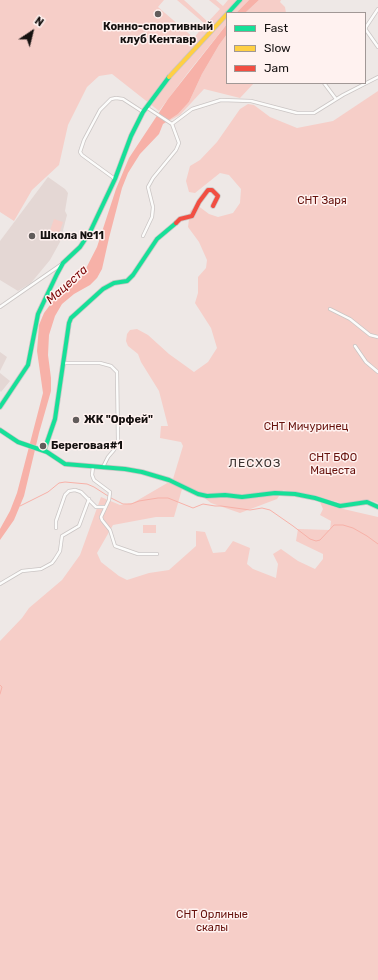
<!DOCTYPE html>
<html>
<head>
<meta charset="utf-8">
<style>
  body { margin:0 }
  #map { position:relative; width:378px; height:980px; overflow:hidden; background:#eee8e6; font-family:Rubik,sans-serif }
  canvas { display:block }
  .legend { position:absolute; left:226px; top:12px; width:140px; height:72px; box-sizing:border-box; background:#fff2f0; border:1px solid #a19896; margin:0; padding:5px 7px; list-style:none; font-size:12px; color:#151110 }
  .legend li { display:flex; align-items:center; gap:8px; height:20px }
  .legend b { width:20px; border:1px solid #a19896 }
  .north { position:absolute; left:12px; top:12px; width:40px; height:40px; -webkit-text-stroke:3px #fff2f0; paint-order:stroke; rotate:35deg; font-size:11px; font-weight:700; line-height:16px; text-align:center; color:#151110 }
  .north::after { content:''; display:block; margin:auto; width:14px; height:18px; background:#151110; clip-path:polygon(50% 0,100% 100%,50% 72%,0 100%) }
</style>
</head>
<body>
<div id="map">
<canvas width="378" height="980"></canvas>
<ul class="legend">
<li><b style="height:5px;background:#16e098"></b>Fast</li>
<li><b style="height:5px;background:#ffcf43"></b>Slow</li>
<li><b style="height:5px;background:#f24e42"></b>Jam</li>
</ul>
<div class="north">N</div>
</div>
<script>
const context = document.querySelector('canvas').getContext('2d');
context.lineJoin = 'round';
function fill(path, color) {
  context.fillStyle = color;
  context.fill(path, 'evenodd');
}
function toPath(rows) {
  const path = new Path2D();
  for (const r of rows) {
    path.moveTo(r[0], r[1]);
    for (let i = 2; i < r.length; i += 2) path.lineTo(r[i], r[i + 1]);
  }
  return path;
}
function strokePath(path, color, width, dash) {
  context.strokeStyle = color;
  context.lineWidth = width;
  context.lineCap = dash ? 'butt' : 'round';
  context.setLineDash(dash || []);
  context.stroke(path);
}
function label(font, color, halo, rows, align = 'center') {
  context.font = font + ' Rubik,sans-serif';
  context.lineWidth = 3;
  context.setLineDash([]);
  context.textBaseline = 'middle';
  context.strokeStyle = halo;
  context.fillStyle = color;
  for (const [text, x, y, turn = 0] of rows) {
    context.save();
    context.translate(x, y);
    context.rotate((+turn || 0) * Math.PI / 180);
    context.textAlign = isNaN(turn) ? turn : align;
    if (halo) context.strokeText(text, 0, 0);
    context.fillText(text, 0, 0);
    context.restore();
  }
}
fill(toPath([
  [48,177,65,189,68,193,65,211,67,215,60,242,50,260,31,283,18,291,0,280,0,241],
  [0,352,7,357,0,371],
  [0,373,10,381,1,392,0,391]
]), '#e4d7d4');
fill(toPath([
  [0,0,164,0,158,7,194,38,205,24,177,0,184,0,208,22,220,9,209,0,216,0,223,6,228,0,249,0,236,13,227,13,227,24,190,70,159,111,112,74,99,76,87,87,68,125,59,165,32,190,14,221,0,212],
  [259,0,281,0,280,2,285,7,286,13,245,13],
  [227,34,227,83,254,83,240,98,204,89,180,115,163,124,178,114,189,102,202,74,219,45],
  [378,91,378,503,370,500,339,504,338,502,283,490,277,499,240,513,211,503,202,496,173,479,183,446,181,442,160,438,161,426,168,426,159,391,141,362,138,354,128,346,126,341,127,334,130,330,137,329,148,335,169,354,194,372,208,362,217,348,211,328,195,303,198,293,198,277,206,268,207,260,199,242,188,227,190,211,197,205,209,214,218,217,233,213,240,203,241,189,229,175,220,173,195,193,189,192,186,181,190,166,200,160,217,142,240,109,248,104,254,105,270,117,297,128,333,121],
  [54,219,63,222,57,240,48,236],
  [169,482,182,489,174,517,156,517,113,525,97,553,101,562,119,576,127,580,149,573,169,570,196,546,196,531,205,532,213,553,225,552,233,541,250,548,247,564,253,569,276,578,278,564,273,554,281,549,298,561,315,569,323,559,323,554,296,541,298,529,330,530,331,521,320,515,323,509,320,502,339,508,378,517,378,980,0,980,0,641,22,618,29,608,62,580,80,555,101,497,120,505,133,503],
  [143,525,156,525,156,533,143,533]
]), '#f6cec8');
fill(toPath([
  [249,0,259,0,245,13,236,13],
  [227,24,227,34,219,45,202,74,189,102,178,114,163,124,159,134,140,154,128,173,122,188,109,238,102,269,97,278,90,285,74,294,62,304,55,316,49,335,48,355,51,378,51,391,39,433,24,496,14,520,0,540,0,529,10,511,17,493,43,393,37,351,39,325,44,313,59,293,80,280,97,247,116,189,129,158,168,99]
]), '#f7b1a8');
strokePath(toPath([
  [111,498,123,504,131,504,139,501,158,498,168,498,193,508,203,504,215,506,221,506,250,510,262,508,270,510,293,526,310,539,316,541,320,540,334,525,343,525,353,528,367,536,378,544],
  [20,506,48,492,59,483,65,482,87,484,94,487,108,496],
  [0,685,2,687,0,694]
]), '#f7b1a8', 1);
const street = toPath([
  [366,30,378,47],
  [365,31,366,27,378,9],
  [324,83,336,99],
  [172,124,192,109,221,100,251,101,297,113,314,113,343,95,378,77],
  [115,179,82,155,80,152,84,140,100,110,111,99,116,98,123,99,143,112],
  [143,236,152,217,153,207,148,187,153,178,176,150,179,143,172,124,146,107],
  [0,307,62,264],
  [330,309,350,319,370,335,378,337],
  [355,346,366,362,378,372],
  [63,363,100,363,111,366,117,372,118,440,114,450,108,457,103,467],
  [93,467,92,475,94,480,110,492,109,500,101,517,102,520,110,530,115,546,138,554,157,554],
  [56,528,56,521,65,495,69,491,75,490,81,492,96,507,104,507],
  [0,584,22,571,41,569,52,563,55,559,60,551,62,536,79,526,89,499]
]);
const fast = toPath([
  [228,13,240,0],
  [0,407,28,365,38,314,57,274,63,263,80,247,90,232,115,179,131,136,143,112,169,77],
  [0,430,18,442,47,452,65,464,125,469,142,472,169,480,198,494,207,496,225,495,242,497,275,493,295,494,315,498,340,506,367,502,378,507],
  [44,451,55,419,69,323,71,318,103,289,114,283,127,281,133,275,157,239,176,223]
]);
const slow = toPath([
  [169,77,227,14]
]);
const jam = toPath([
  [176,223,180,219,192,216,199,202,208,190,212,190,218,196,213,206]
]);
strokePath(street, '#cac5c4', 4);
strokePath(fast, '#cac5c4', 5.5);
strokePath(slow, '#cac5c4', 5.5);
strokePath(jam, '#cac5c4', 5.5);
strokePath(street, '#fcfcfb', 2.5);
strokePath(fast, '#16e098', 4);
strokePath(slow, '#ffcf43', 4);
strokePath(jam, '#f24e42', 4);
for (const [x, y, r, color] of [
  [158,14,4,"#615c5b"],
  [32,236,4,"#615c5b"],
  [76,420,4,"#615c5b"],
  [43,446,4,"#615c5b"]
]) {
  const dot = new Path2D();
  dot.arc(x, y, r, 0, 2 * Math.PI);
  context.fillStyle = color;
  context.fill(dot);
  strokePath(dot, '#fff2f0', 1.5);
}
label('bold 11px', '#151110', '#fff2f0', [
  ["Конно-спортивный",158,27,"center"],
  ["клуб Кентавр",158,40,"center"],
  ["Школа №11",40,236],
  ["ЖК \"Орфей\"",84,420],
  ["Береговая#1",51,446]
], 'left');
label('11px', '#66110c', '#fff2f0', [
  ["СНТ Заря",322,201],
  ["СНТ Мичуринец",306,427],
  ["СНТ БФО",333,458],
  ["Мацеста",333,471],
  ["СНТ Орлиные",212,915],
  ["скалы",212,928]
]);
label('italic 12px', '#7a0303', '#fff2f0', [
  ["Мацеста",67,285,-42]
]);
context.letterSpacing = '1px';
label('12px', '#3c3230', '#fff2f0', [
  ["ЛЕСХОЗ",255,464]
]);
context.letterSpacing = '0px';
</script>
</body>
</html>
